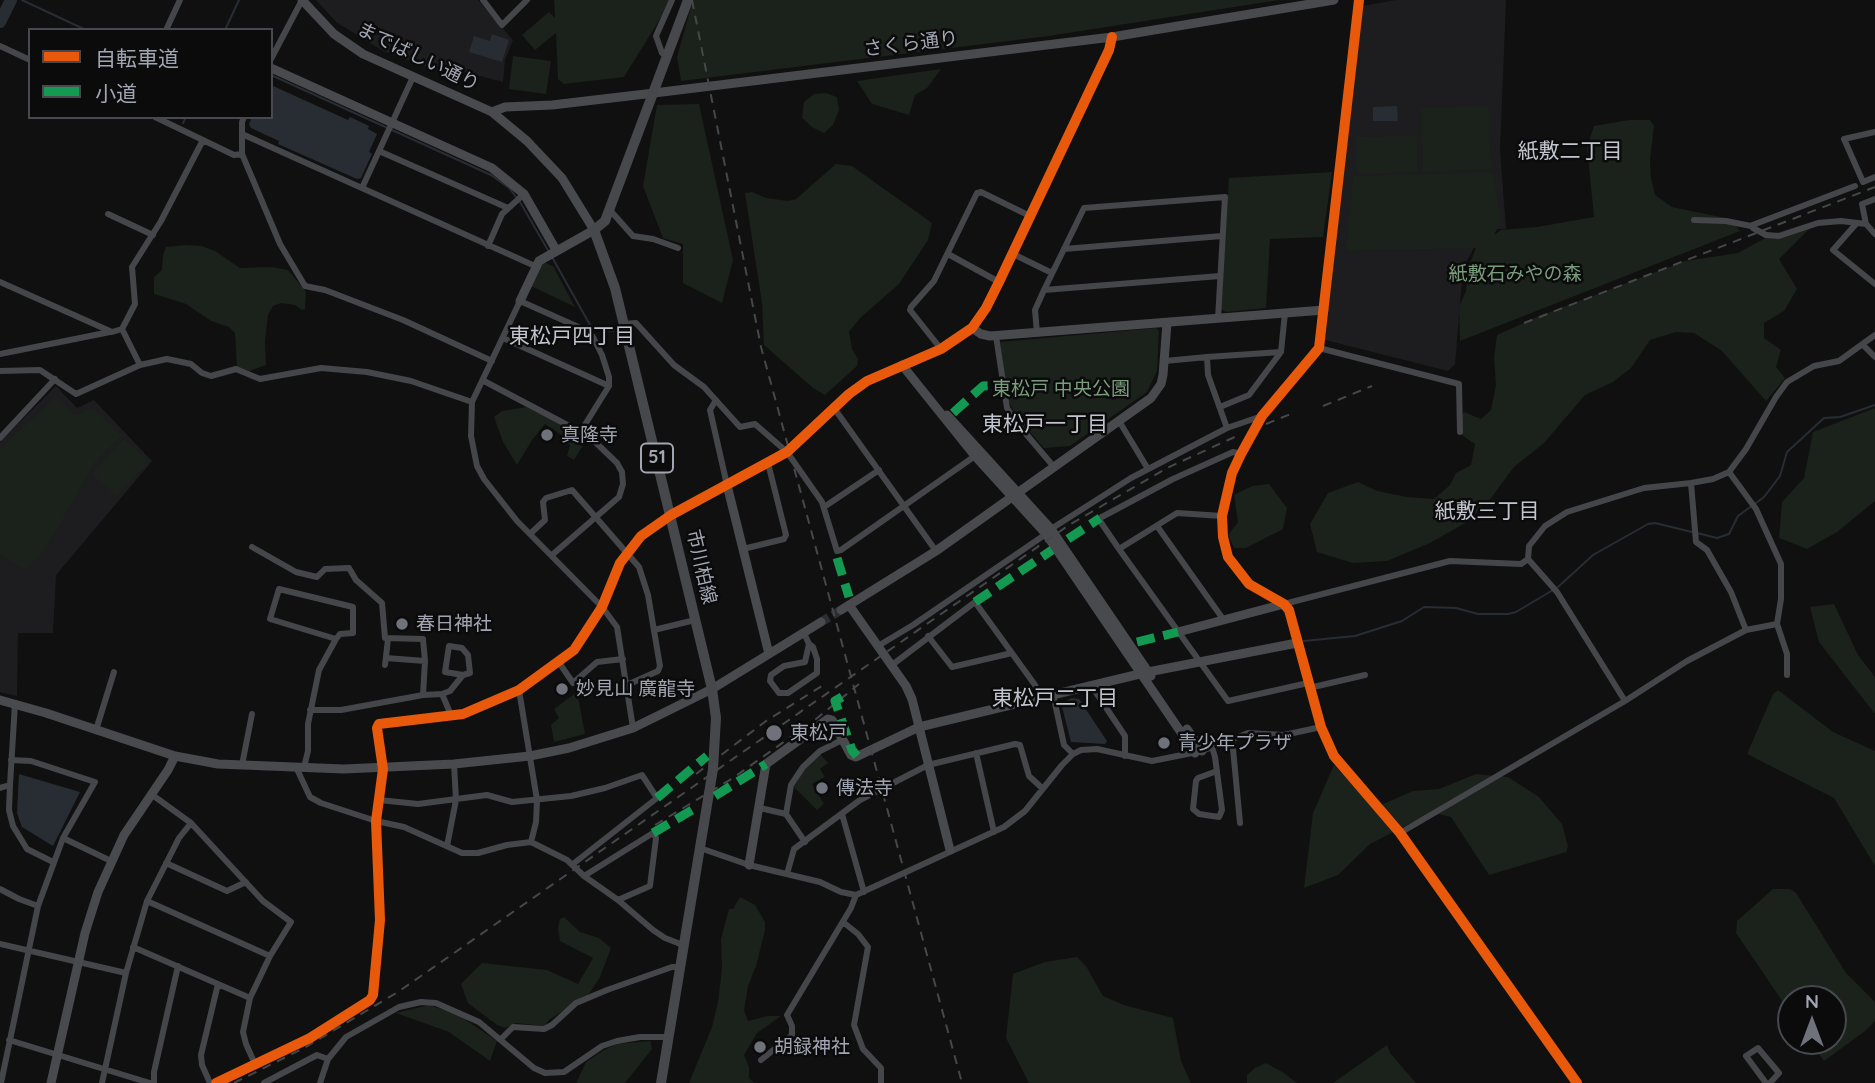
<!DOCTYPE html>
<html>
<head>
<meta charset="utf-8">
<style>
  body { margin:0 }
  #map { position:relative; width:1875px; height:1083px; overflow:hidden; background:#101011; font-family:Quicksand,"Noto Sans JP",sans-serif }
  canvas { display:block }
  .legend { position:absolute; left:28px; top:28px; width:245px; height:91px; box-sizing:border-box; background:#0b0b0c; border:2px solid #47494e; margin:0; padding:9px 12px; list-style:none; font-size:21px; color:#a2a6b2 }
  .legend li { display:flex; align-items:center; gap:14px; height:35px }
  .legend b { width:35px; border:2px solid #47494e }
  .north { position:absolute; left:1777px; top:985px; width:70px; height:70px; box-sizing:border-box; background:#0b0b0c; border:2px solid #47494e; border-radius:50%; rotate:0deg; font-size:19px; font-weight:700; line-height:28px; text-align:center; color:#a2a6b2 }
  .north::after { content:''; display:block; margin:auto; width:24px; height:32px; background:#6f727a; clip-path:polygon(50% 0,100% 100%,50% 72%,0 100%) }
</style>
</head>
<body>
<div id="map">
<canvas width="1875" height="1083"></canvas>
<ul class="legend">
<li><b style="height:9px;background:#e8590c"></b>自転車道</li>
<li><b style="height:9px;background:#139951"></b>小道</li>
</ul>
<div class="north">N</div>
</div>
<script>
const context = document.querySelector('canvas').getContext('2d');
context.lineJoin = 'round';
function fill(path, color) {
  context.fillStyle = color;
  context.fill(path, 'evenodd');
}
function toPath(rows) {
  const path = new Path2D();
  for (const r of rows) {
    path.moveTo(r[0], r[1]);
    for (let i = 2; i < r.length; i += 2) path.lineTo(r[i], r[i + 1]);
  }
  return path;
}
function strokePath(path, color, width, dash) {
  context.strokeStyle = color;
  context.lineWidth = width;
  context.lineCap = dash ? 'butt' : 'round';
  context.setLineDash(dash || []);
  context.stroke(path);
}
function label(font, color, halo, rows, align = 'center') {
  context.font = font + ' Quicksand,"Noto Sans JP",sans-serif';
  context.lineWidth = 5;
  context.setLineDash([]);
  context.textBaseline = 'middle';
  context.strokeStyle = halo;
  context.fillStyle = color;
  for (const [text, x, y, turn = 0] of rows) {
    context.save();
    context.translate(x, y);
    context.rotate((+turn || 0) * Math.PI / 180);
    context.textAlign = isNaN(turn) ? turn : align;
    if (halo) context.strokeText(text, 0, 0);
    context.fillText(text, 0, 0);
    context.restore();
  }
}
fill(toPath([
  [316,0,478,0,513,40,505,60,503,82,446,67,441,72,383,51,336,22],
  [1396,0,1506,0,1500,150,1506,229,1497,229,1476,244,1463,268,1455,364,1448,371,1325,340,1362,6],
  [56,386,77,408,94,400,152,461,56,575,53,633,18,633,17,696,0,692,0,442]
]), '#1d1d1f');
fill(toPath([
  [554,0,670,0,671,1,624,77,564,84,558,79,556,33,535,50,522,35,549,12,555,18],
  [693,0,1279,0,1049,36,681,81,677,57],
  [513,56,551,61,546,94,509,89],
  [941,69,927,88,915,95,909,115,872,104,857,81],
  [826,93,837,97,839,110,833,125,824,133,812,127,802,118,804,102,814,94],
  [699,104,733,260,722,303,683,283,683,244,663,238,643,186,657,105],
  [1489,106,1491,169,1423,172,1421,108],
  [1629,120,1650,120,1654,126,1650,159,1651,178,1655,195,1672,207,1730,219,1740,231,1460,341,1459,307,1466,291,1468,268,1476,248,1346,251,1353,176,1493,172,1501,221,1494,235,1501,230,1537,227,1594,217,1587,147,1594,126],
  [1417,135,1418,172,1357,174,1356,137],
  [836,164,852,166,932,223,928,240,899,284,860,318,849,332,852,349,858,359,857,366,825,395,813,388,764,345,762,303,745,193,752,192,766,198,788,201,796,199],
  [1332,172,1323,237,1270,239,1266,308,1226,312,1221,309,1229,178],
  [1818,220,1779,259,1797,289,1784,311,1764,323,1764,338,1781,350,1776,367,1785,378,1766,401,1722,351,1694,333,1676,332,1650,340,1631,368,1613,382,1585,395,1544,443,1514,467,1491,498,1467,522,1430,543,1387,561,1353,563,1317,552,1310,524,1328,493,1358,482,1377,491,1407,497,1434,499,1450,485,1456,473,1471,465,1475,444,1463,436,1460,417,1464,412,1481,419,1491,410,1496,385,1494,358,1497,335,1537,317,1685,261,1738,253,1773,234],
  [186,245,202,246,215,251,240,268,272,267,288,270,306,292,305,309,302,310,295,305,281,303,273,306,268,315,265,341,266,365,249,371,237,367,235,333,229,327,211,321,186,304,154,294,154,277,162,270,163,255,166,247],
  [543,262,553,266,575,307,531,286],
  [1156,328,1159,331,1157,371,1147,392,1070,446,1044,448,1015,415,1008,399,1000,342],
  [55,398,74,415,93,408,122,435,95,462,46,548,26,570,0,555,0,449],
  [527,407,587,439,574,460,567,456,570,445,562,438,563,436,545,424,532,440,517,465,503,442,494,417,502,411],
  [1875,408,1875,501,1837,532,1807,549,1779,538,1782,502,1804,478,1813,432],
  [124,439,149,461,117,496,92,474],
  [1269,484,1287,508,1283,529,1246,548,1234,548,1228,535,1238,522,1234,495,1252,486],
  [1834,604,1858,655,1875,677,1875,714,1819,642,1810,607],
  [1778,690,1833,732,1875,751,1875,866,1834,798,1747,754,1773,694],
  [577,692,585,734,554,742,551,725,559,718,554,709],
  [820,754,828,763,820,769,825,777,812,784,824,804,817,810,794,787,804,769],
  [1334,765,1374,808,1413,791,1439,789,1476,774,1508,777,1539,797,1562,824,1568,846,1566,852,1489,875,1451,817,1439,814,1415,821,1370,844,1338,875,1304,888,1313,813],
  [1773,889,1790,889,1796,893,1846,973,1875,1002,1875,1021,1865,1031,1824,1061,1809,1041,1833,1041,1833,999,1791,999,1791,1014,1736,933,1737,921],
  [740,897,755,905,765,922,765,930,756,966,748,986,744,1010,748,1021,768,1016,781,1016,757,1033,744,1055,749,1067,749,1078,754,1083,689,1083,712,1027,718,1002,722,969,721,939,729,909,733,909],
  [564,917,580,932,599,938,611,948,600,977,589,994,550,1019,544,1026,516,1023,505,1028,497,1025,468,1003,461,984,482,963,547,970,578,984,593,958,560,941,558,928,560,919],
  [1077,957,1086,966,1103,996,1124,1005,1173,1018,1181,1061,1191,1083,1029,1083,1006,1038,1013,974,1045,962],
  [429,1005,457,1014,497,1041,490,1061,449,1032,396,1013],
  [650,1041,652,1049,625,1083,576,1083,586,1062,604,1050,617,1044],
  [1387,1045,1390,1053,1416,1083,1333,1083],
  [1266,1063,1284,1073,1297,1083,1247,1083,1247,1075,1255,1068]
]), '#1b211b');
fill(toPath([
  [492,34,509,40,502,62,469,52,474,36,490,41],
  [271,85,348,120,350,117,369,126,368,129,377,134,369,152,372,154,361,178,357,179,278,144,279,141,251,128,249,124,252,117,271,117],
  [1397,106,1398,121,1373,121,1373,107],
  [1072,698,1079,699,1107,741,1105,744,1071,742,1061,703],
  [19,774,80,792,53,846,22,827,17,813]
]), '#272d33');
strokePath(toPath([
  [22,0,86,30],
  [225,30,239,0],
  [271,75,491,175,509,188,517,198],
  [183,123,186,117],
  [520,202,549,252],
  [552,257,590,325,602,331,614,331],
  [1697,533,1717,538,1729,534,1738,516,1764,497,1780,476,1787,452,1824,418,1840,417,1875,405],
  [1558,587,1593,555,1648,524,1655,523,1692,532],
  [1304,641,1355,636,1402,621,1424,607,1456,608,1478,614,1508,614,1516,612,1553,590]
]), '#272d33', 2);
strokePath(toPath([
  [0,22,11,0]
]), '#272d33', 12);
strokePath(toPath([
  [821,622,841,610]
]), '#2d2e31', 9, [9, 4.5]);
strokePath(toPath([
  [483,0,502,25,527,0],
  [1359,0,1319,348,1262,416,1241,454,1232,473,1222,516,1223,537,1228,557,1249,584,1284,604,1289,610,1321,727,1334,756,1400,833,1577,1083],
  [166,30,180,0],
  [0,46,30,60],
  [668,56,662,53,656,36,672,0],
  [271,59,302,0],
  [155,117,234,155,242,154,242,122,244,117],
  [1875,132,1844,139,1863,182,1875,177],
  [242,134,535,266],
  [379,151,508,208],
  [242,154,280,244,305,286,325,290,403,320,492,361],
  [362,188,413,77],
  [1875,199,1862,204,1866,224,1875,234],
  [609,209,633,236,653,239,678,248],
  [108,214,153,235],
  [1694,220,1726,221,1751,226],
  [1856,224,1833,250,1875,284],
  [1750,226,1855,186],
  [1766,235,1779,236,1818,223,1841,221,1866,224],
  [488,246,502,214,524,194],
  [1064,249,1222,236],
  [948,254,999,282],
  [1013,254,1052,273],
  [0,282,112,332,122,329],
  [1218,319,1225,197,1084,208,1044,290,1220,276],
  [624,324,636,323,674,365,704,387,740,427,755,424,787,452,822,502,837,551,841,550,975,456],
  [1037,333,1035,310,1044,290],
  [996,336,1007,408,1016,422,1054,467],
  [503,338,609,386],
  [1863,345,1875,357],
  [1319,348,1459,384,1460,432],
  [941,349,910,310,911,307,934,281,977,193,981,192,1030,216],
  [0,354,110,332],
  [1207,357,1281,352,1285,313],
  [1165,361,1207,357,1208,375,1227,428,1262,416],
  [140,365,122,329,135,304,132,267,161,221,203,140],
  [0,371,40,370,76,394,140,365,167,359,191,364,202,373,211,376,236,369,260,379,321,368,367,372,411,381,472,402,520,301,585,330,593,337,602,355,609,377,609,386,581,431],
  [484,381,590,437,617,463,622,472,623,484,619,497,552,555],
  [716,400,710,410,727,485],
  [472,402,471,436,477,466,484,479,517,521,602,607,617,627,633,728],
  [1220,407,1249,395,1281,352],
  [834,408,936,551],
  [1119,421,1148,469],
  [0,438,55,379],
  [1691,483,1696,542,1707,550,1731,592,1746,630],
  [824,507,879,470],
  [1222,516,1177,513,1119,549,1228,701,1308,683],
  [1157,526,1223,619],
  [1051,529,1131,478,1227,428],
  [530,534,545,520,543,502,546,498,572,490,639,567,648,595,660,666,658,671,627,685],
  [252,547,296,572,317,577,325,569,349,568,356,580,382,603,385,638,423,639,425,661,423,695],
  [743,549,784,539,786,535,768,463],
  [1119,549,1100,521,1100,518,1173,479,1233,452,1241,454],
  [1528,559,1557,592,1625,701],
  [1284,604,1450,561,1521,564,1528,559,1529,546,1545,526,1567,512,1644,488,1691,483,1713,479,1729,472],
  [654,630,695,620],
  [804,633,809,644,813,647,817,659,817,673,788,693,779,693,770,681,771,675,784,666,805,662,809,644],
  [928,636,952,667,1012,653],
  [878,646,913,625,1046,534],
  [386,658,425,661],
  [558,661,573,683,597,662,623,659],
  [385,665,388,639],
  [892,665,975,602,1035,685,1041,697],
  [1787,675,1787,654,1777,624,1781,599,1781,564,1756,509,1729,472,1746,449,1776,397,1787,382,1814,366,1839,361,1875,335],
  [1091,685,1125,736,1125,756],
  [1309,688,1365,675],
  [519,690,537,800,536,822,531,842],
  [442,694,450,691,463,675,470,673,468,655,462,648,449,646,445,672,463,675],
  [1053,694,1064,745,1073,754],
  [310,710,341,710,423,695,442,694,451,715],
  [96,730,114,672],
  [1232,738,1240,823],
  [1212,747,1215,757,1222,810,1219,817,1199,814,1193,809,1196,781,1198,778,1217,771],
  [976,753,994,832],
  [242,765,252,714],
  [296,767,310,797,321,803,376,821,404,827,462,853,478,853,507,845,531,842,567,860,584,876,618,900,653,930,665,938,683,945],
  [304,767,308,751,308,724,319,670,336,639,270,619,279,589,353,607,353,633,340,634,336,639],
  [10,785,9,810,13,826,27,849,53,862],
  [0,788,10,785,15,703],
  [151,794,191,823,263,901,291,922,270,956,250,998,243,1032,246,1044,255,1064],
  [379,800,418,804,487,795,512,802,571,796,605,788,642,775,657,798,573,864],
  [760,808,786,814],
  [842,814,864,892],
  [1400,833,1625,701,1687,661,1746,630,1777,624],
  [63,838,111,861],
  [805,842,786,814,791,785,803,767,820,751,842,740],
  [447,846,456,800,454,764],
  [700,848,749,865,820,882,841,892,856,895,1004,827,1025,811,1062,765,1073,754,1081,750,1097,749,1152,761,1202,751,1248,733,1284,735,1321,727],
  [166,863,227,891,246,882],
  [787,874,794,849,860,800,928,765,1015,744,1020,745,1029,776,1042,788],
  [584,876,653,833,656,838,650,886,618,900],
  [0,889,19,899,38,906],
  [147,901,270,956],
  [843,922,858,934,868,947,854,1025,863,1049,881,1068,881,1083],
  [0,944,126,973],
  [133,947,250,998],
  [501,1039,513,1027,544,1029,552,1025,576,1003,607,990,672,967,680,967],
  [9,1040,150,1083],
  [761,1060,792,1035,792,1026,787,1015,851,908,856,895],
  [1,1083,38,906,63,838,95,782,31,761,11,760],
  [102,1083,126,973,147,901,179,838,191,823],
  [154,1083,154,1072,178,966],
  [210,1083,202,1065,201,1055,218,984],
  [216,1083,310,1038,370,1000,373,995,380,920,376,821,383,769,377,728,379,724,463,714,519,690,574,650,602,607,620,563,626,554,641,536,671,515],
  [264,1083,317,1055,328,1059],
  [320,1083,328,1059,346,1037,399,1007,421,1002,436,1003,479,1022,534,1068,545,1073,564,1072,602,1046,617,1041,640,1037,668,1037],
  [1766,1083,1746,1056,1758,1048,1779,1073,1770,1083]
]), '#454649', 6);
strokePath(toPath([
  [302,0,334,34,363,54,492,112,527,141,562,178,594,230,539,261,520,301],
  [271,68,492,168,524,194,556,250],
  [492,112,505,107,552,105,654,93,1112,37,1334,0],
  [972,328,981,334,990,336,1324,310],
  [902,365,975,456,1046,534,1195,753],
  [947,415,1051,529,1151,676],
  [727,485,769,654],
  [671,515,787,452,849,394,867,381,941,349,972,328,986,308,999,282,1109,50,1112,37],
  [849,605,906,686,912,699,950,850],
  [841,610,936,551,1151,398,1161,384,1163,375,1167,323],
  [1178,632,1284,604],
  [0,700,46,713,175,756,218,764,344,769,454,764,530,756,569,748,633,728,712,689,821,622],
  [1187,729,1202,751],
  [749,865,766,764,828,719,832,720,851,755,856,757,919,727,1148,672,1297,643],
  [51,1083,85,933,98,892,124,835,168,770,175,756]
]), '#494a4d', 9);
strokePath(toPath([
  [661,1083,713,769,716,718,712,689,615,288,594,230,605,221,688,0]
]), '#47484b', 10);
strokePath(toPath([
  [692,0,761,347,962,1083],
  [1524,323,1875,187],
  [1323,406,1372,386],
  [1266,424,1293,413],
  [696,774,766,721,825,684],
  [655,825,733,778,816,719,859,684],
  [234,1083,304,1048,398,992,1069,525,1167,468,1239,435]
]), '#454749', 2, [9, 7]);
strokePath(toPath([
  [1753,228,1766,235]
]), '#454649', 6);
strokePath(toPath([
  [953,413,983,386,1008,385],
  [1068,539,1100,518],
  [837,558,849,597],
  [975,602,1052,550],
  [1137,642,1178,632],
  [842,697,835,701,852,750,857,756],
  [715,796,766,764],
  [657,798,707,756],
  [653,833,699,806]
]), '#139951', 9, [18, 9]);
strokePath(toPath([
  [1359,0,1319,348,1262,416,1241,454,1232,473,1222,516,1223,537,1228,557,1249,584,1284,604,1289,610,1321,727,1334,756,1400,833,1577,1083],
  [216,1083,310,1038,370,1000,373,995,380,920,376,821,383,769,377,728,379,724,463,714,519,690,574,650,602,607,620,563,641,536,671,515,787,452,849,394,867,381,941,349,972,328,986,308,999,282,1109,50,1112,37]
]), '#e8590c', 10);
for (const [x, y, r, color] of [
  [547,435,7,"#6f727a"],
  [402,624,7,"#6f727a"],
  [562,689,7,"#6f727a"],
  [774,733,9,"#6f727a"],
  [1164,743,7,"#6f727a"],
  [822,788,7,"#6f727a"],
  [760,1047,7,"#6f727a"]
]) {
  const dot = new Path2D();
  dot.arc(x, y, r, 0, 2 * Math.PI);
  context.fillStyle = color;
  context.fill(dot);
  strokePath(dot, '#0b0b0c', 2.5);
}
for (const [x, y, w] of [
  [657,458,32]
]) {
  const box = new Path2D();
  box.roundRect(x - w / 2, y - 14.5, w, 29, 5);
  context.fillStyle = '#0b0b0c';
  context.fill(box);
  strokePath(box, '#a2a6b2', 2);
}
label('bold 18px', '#a2a6b2', null, [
  ["51",657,458]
]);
label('19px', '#a2a6b2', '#0b0b0c', [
  ["さくら通り",911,44,-7],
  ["までばしい通り",418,57,26],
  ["市川柏線",701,567,77]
]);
label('19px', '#799d7c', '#0b0b0c', [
  ["紙敷石みやの森",1515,274],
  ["東松戸 中央公園",1061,389]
]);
label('19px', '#a2a6b2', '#0b0b0c', [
  ["真隆寺",561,435],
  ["春日神社",416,624],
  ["妙見山 廣龍寺",576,689],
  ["東松戸",790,733],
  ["青少年プラザ",1178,743],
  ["傳法寺",836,788],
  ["胡録神社",774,1047]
], 'left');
label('21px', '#c2c5ce', '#0b0b0c', [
  ["紙敷二丁目",1570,152],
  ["東松戸四丁目",572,337],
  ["東松戸一丁目",1045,425],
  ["紙敷三丁目",1487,512],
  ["東松戸二丁目",1055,699]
]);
</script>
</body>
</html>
